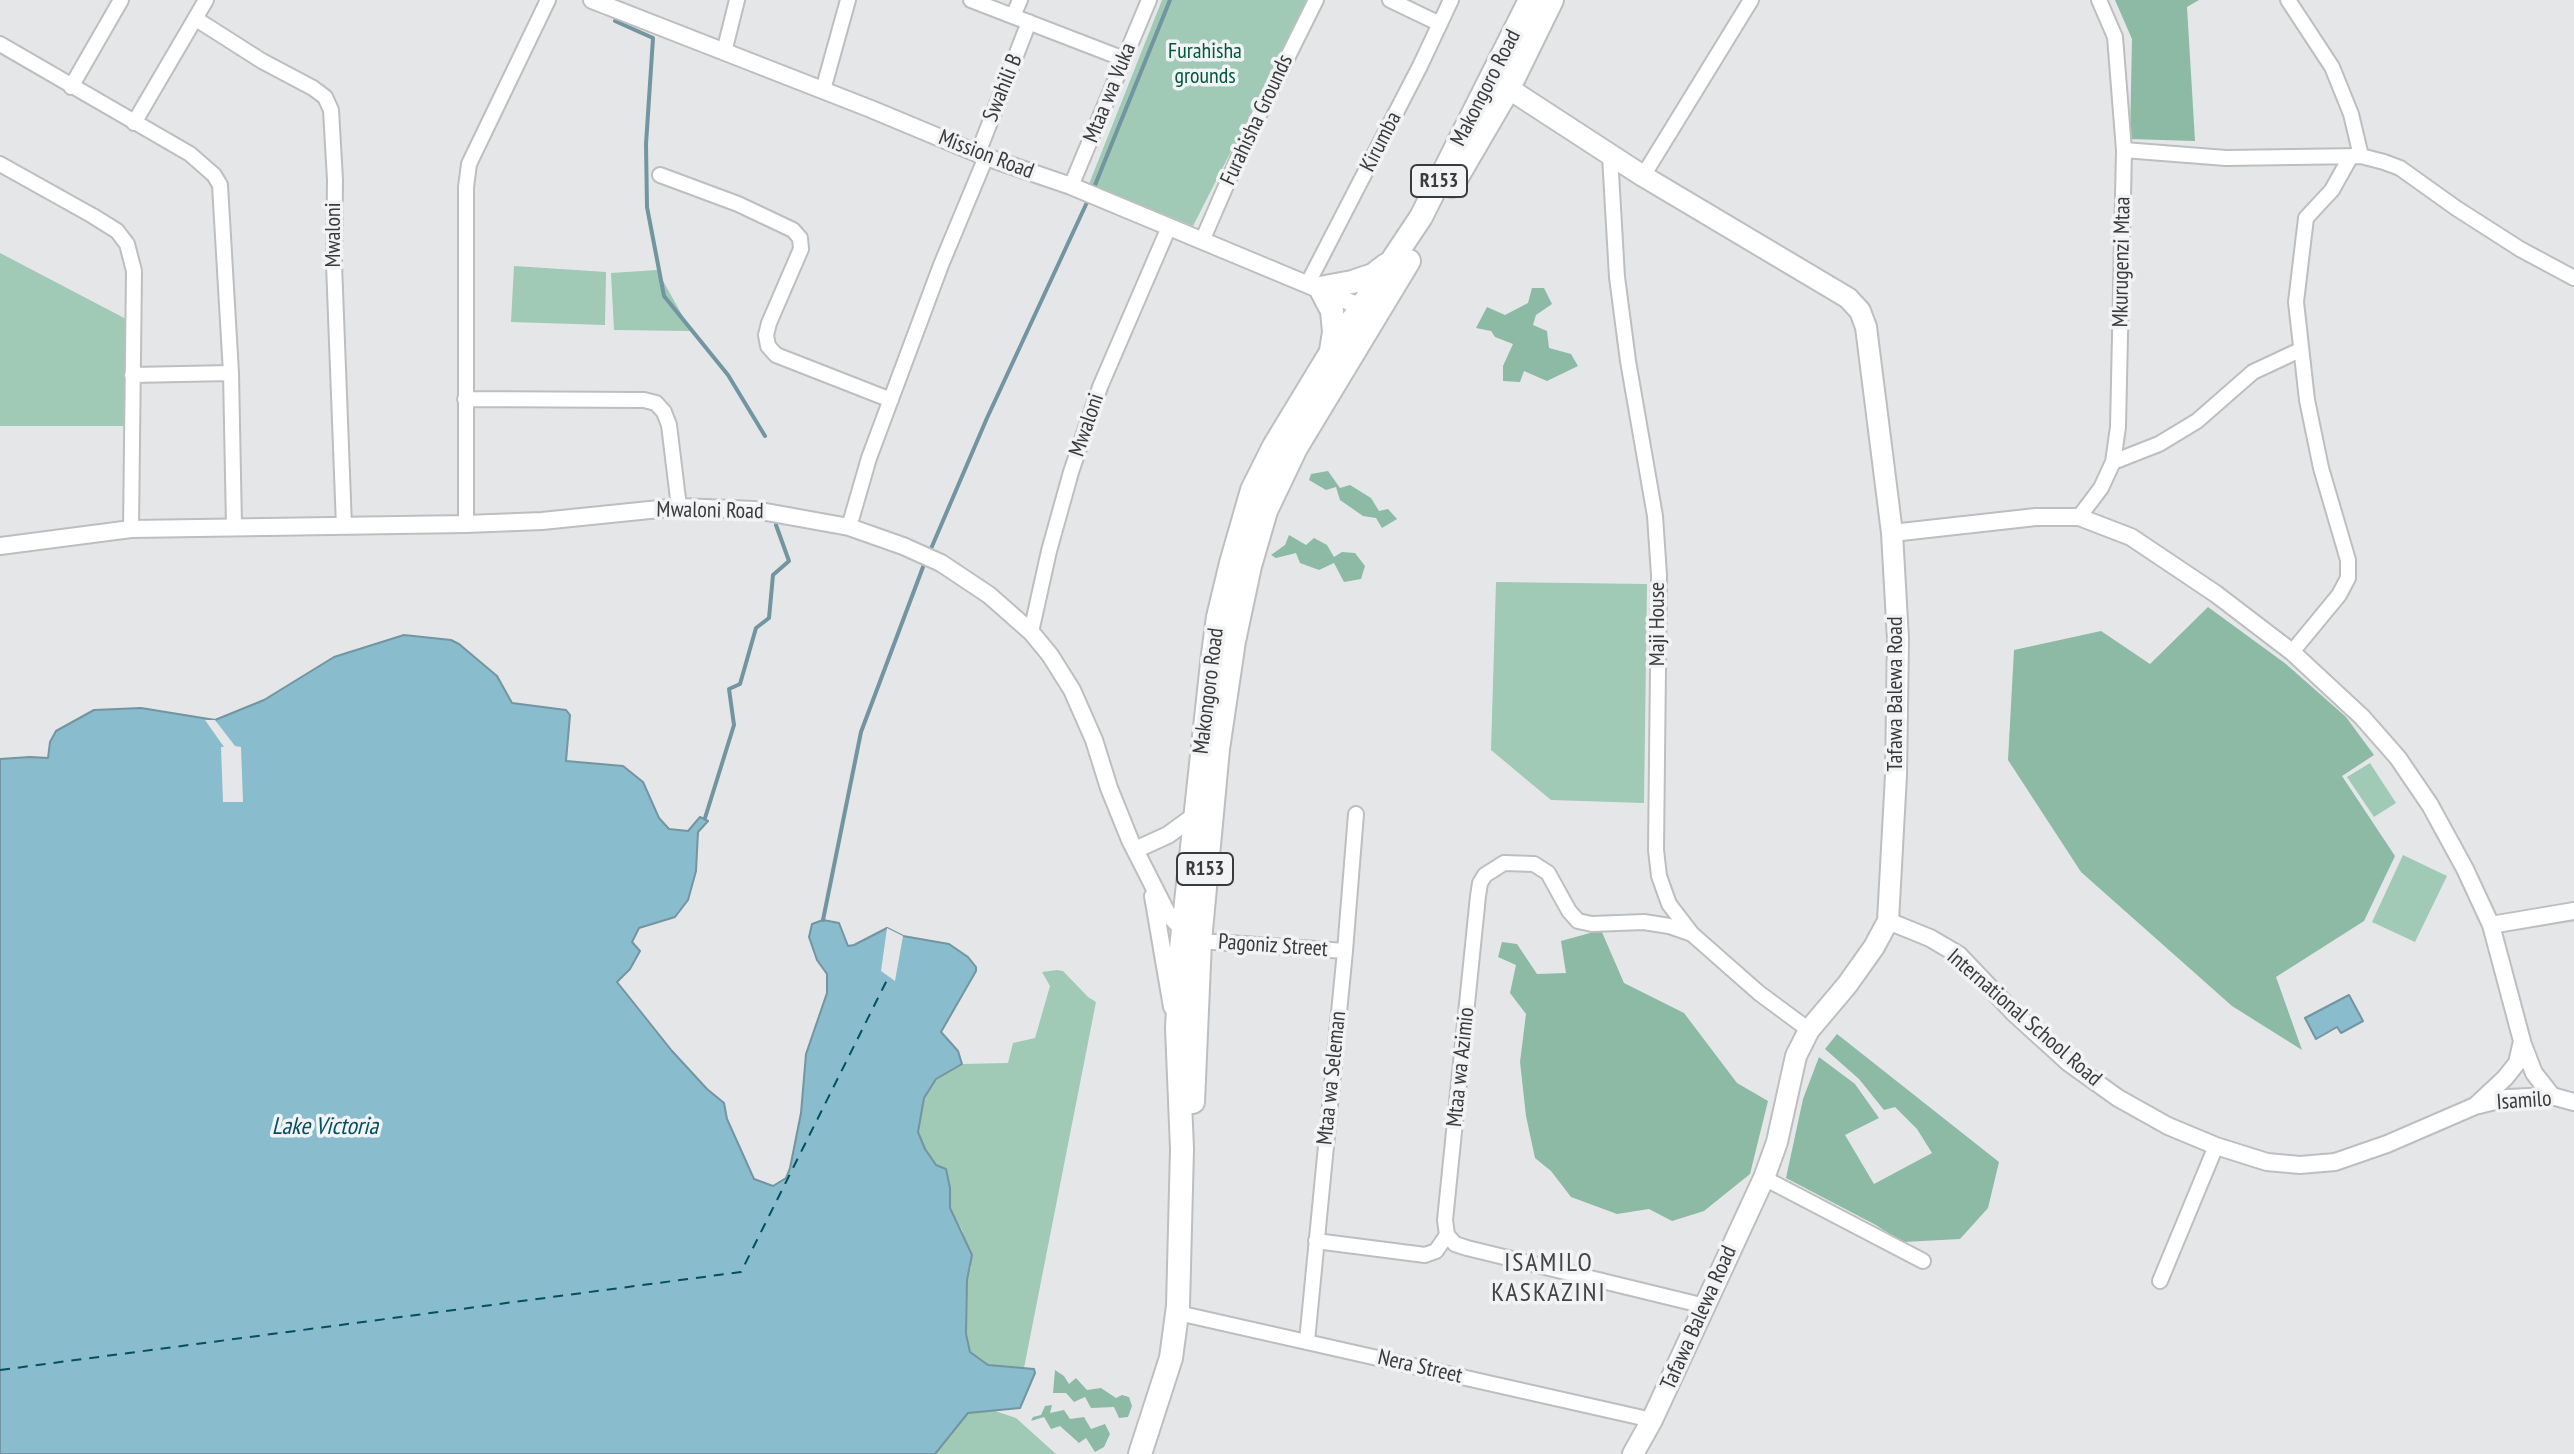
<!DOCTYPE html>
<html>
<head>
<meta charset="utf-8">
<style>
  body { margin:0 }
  canvas { display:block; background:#e5e6e8 }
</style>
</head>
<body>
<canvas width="2574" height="1454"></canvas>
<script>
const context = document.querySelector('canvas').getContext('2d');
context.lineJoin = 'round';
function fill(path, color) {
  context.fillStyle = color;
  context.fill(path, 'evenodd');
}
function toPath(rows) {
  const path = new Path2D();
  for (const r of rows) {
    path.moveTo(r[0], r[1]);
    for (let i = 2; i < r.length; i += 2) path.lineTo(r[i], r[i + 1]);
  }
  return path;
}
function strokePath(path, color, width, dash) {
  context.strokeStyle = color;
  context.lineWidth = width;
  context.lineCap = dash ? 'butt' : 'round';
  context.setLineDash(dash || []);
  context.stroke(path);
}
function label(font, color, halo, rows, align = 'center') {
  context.font = font + ' "PT Sans Narrow",sans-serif';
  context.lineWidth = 7;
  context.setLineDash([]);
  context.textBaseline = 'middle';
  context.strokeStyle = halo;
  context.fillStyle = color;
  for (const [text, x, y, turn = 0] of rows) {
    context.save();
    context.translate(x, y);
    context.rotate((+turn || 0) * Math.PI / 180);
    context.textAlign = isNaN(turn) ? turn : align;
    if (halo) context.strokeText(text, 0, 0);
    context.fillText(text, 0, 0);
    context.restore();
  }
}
fill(toPath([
  [1162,0,1308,0,1193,226,1089,184],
  [0,253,128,320,125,426,0,426],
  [514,266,606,272,605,325,511,322],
  [657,270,691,331,614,330,611,273],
  [1496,582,1647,584,1644,803,1551,800,1491,750],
  [2370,763,2396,803,2374,817,2347,777],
  [2403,855,2447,876,2415,942,2372,922],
  [1057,970,1063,971,1088,997,1096,1002,1024,1368,988,1365,970,1352,966,1335,967,1280,971,1267,962,1230,949,1208,950,1188,925,1149,918,1132,924,1098,936,1079,962,1064,1008,1063,1013,1043,1035,1038,1050,986,1042,972],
  [992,1410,1016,1418,1056,1454,935,1454,968,1413]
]), '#a0cab5');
fill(toPath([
  [2115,0,2199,0,2187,7,2195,141,2130,139,2132,39],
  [1532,288,1544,288,1552,304,1536,315,1533,325,1547,331,1549,348,1571,354,1578,366,1547,381,1524,371,1520,382,1503,381,1503,366,1513,344,1495,337,1491,331,1476,328,1487,307,1505,315,1528,303],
  [1328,471,1340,488,1350,485,1371,498,1379,511,1388,509,1397,519,1382,528,1376,518,1363,516,1340,500,1336,487,1326,490,1309,480,1311,474],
  [1289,535,1306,545,1314,538,1327,545,1334,557,1342,552,1355,553,1365,566,1361,579,1344,582,1334,563,1319,570,1300,563,1296,553,1276,558,1271,555,1285,545],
  [2208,607,2286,664,2346,717,2374,755,2342,776,2395,856,2364,921,2276,977,2302,1050,2232,1006,2081,872,2008,760,2014,650,2101,631,2150,664],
  [1601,930,1624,983,1684,1013,1737,1083,1768,1101,1750,1174,1704,1211,1672,1221,1649,1209,1617,1214,1571,1197,1551,1171,1535,1158,1526,1116,1520,1062,1526,1014,1510,993,1516,965,1498,957,1502,942,1517,944,1537,974,1566,973,1561,941],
  [1837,1034,1999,1162,1988,1208,1960,1239,1903,1242,1874,1224,1786,1178,1803,1099,1819,1057,1855,1084,1879,1118,1845,1135,1874,1184,1932,1153,1917,1129,1895,1107,1884,1110,1859,1079,1825,1049],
  [1055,1370,1064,1376,1069,1384,1076,1378,1087,1390,1101,1388,1116,1398,1122,1395,1129,1397,1132,1406,1128,1417,1119,1418,1114,1407,1091,1408,1085,1397,1074,1402,1066,1393,1053,1393],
  [1052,1405,1050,1413,1064,1410,1070,1419,1084,1417,1091,1429,1105,1424,1110,1434,1104,1447,1095,1452,1086,1438,1079,1443,1060,1426,1051,1429,1044,1417,1031,1421,1033,1417,1041,1415,1045,1406]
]), '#8cbaa4');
const water = toPath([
  [404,635,451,640,459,644,497,676,512,703,566,710,570,715,566,761,623,766,643,782,659,818,669,829,688,831,700,817,708,821,698,832,696,871,688,900,675,917,639,928,632,942,640,951,630,969,617,982,672,1051,707,1089,724,1103,727,1119,754,1179,773,1186,786,1178,790,1168,801,1113,806,1054,827,993,827,974,817,960,809,937,812,924,823,920,839,923,848,946,854,945,887,928,903,936,949,944,968,957,976,967,976,971,941,1032,958,1051,962,1064,936,1079,924,1098,918,1132,925,1149,936,1165,946,1169,950,1188,950,1208,972,1255,967,1280,966,1334,970,1352,988,1365,1034,1369,1035,1373,1020,1408,968,1413,935,1454,0,1454,0,759,30,757,48,758,50,742,56,731,94,710,141,708,215,720,264,700,334,657,404,635],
  [2349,995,2363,1021,2341,1033,2337,1027,2316,1039,2305,1018,2349,995]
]);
fill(water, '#89bccc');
strokePath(water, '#7295a1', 2);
fill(toPath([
  [205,720,215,720,235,746,241,747,243,802,223,802,221,747,224,747],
  [887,928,903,936,895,981,881,971]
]), '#e5e6e8');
strokePath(toPath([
  [615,21,653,38,646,144,647,207,664,296,728,375,765,436],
  [1093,190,1170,0],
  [930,551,987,418,1089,198],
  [705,818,734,725,729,689,740,684,756,628,769,618,773,575,789,561,776,525],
  [823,920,861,732,926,559]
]), '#7295a1', 4);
strokePath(toPath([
  [0,1370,741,1272,888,978]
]), '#044f60', 2, [10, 8]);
const minor = toPath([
  [971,0,1124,59],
  [1390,0,1440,24],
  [2288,0,2332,67,2351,114,2361,156],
  [1013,16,1020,0],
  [196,19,262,61,313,88,325,97,331,110,335,180,334,264,344,526],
  [0,44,190,154,214,175,220,185,231,373,234,526],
  [724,52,737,0],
  [71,87,121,0],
  [823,90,848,0],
  [134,123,206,0],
  [2124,150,2226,158,2361,156,2384,162,2400,168,2456,208,2520,249,2574,278],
  [978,153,1029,22],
  [1610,156,1617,277,1628,361,1655,516,1659,575,1656,850,1659,876,1669,904,1692,934,1759,993,1809,1030],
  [0,164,93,216,117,231,127,244,134,271,131,529],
  [660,175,738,204,793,230,800,238,801,249,769,323,766,335,768,346,776,355,891,400],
  [1643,176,1751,0],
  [1071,186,1149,0],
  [1202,241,1242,149,1316,0],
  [1308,283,1420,66,1451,0],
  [132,375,231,373],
  [465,399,644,400,656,403,664,412,669,425,679,507],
  [2113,462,2159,444,2197,421,2253,372,2300,350],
  [2079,517,2101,488,2113,462,2118,427,2124,150,2115,37,2099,0],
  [466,524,466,187,469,164,548,0],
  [849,527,869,458,941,265,986,157],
  [1031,632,1049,551,1071,472,1100,387,1169,227],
  [2292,652,2339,595,2348,578,2348,560,2321,468,2307,400,2296,302,2306,218,2332,190,2351,156],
  [1692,934,1669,926,1644,922,1592,924,1578,921,1569,911,1548,873,1534,864,1504,863,1485,875,1480,883,1478,896,1445,1220,1447,1235,1455,1244,1467,1248,1705,1306],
  [1200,941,1345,951],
  [1764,1178,1923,1261],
  [1316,1241,1425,1255,1436,1251,1447,1235],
  [2160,1281,2216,1146],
  [1187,1315,1652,1420],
  [1307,1341,1345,951,1356,814]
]);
const tertiary = toPath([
  [592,0,871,109,986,157,1071,186,1371,311],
  [1892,533,2036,517,2079,517,2131,537,2216,594,2292,652,2362,717,2398,758,2430,805,2465,869,2491,925,2522,1041,2517,1063,2505,1078,2475,1106],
  [0,546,131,529,466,524,542,521,679,507,755,510,849,527,903,546,941,563,989,595,1031,632,1050,655,1072,690,1094,740,1109,788,1130,840,1167,913,1188,935],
  [1135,850,1168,835,1194,816],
  [1153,896,1172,1007],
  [1888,921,1930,938,1959,955,2014,1013,2069,1063,2118,1098,2168,1126,2216,1146,2267,1162,2300,1165,2335,1162,2387,1144,2475,1106,2507,1098,2552,1096,2574,1102],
  [2491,925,2574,911],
  [2522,1042,2534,1073,2552,1096]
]);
const secondary = toPath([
  [1497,81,1643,176,1848,298,1860,311,1866,327,1892,533,1898,639,1896,775,1888,921,1874,947,1847,985,1809,1030,1796,1056,1777,1142,1764,1178,1652,1420,1633,1454]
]);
const primary = toPath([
  [1452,186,1508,90,1552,0],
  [1331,351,1334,332,1332,311,1320,288,1352,282,1373,275,1386,265],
  [1193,1102,1200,941,1218,749,1234,641,1250,566,1266,511,1296,448,1409,261],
  [1140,1454,1171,1358,1178,1306,1182,1149,1177,1028,1181,948,1213,654,1218,617,1231,563,1252,490,1274,446,1331,352,1421,217,1530,0]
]);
strokePath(minor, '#bdbec0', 18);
strokePath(tertiary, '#bdbec0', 20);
strokePath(secondary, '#bdbec0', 24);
strokePath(primary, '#bdbec0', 26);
strokePath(minor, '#fff', 14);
strokePath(tertiary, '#fff', 16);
strokePath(secondary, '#fff', 20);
strokePath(primary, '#fff', 22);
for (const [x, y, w] of [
  [1439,181,56],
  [1205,869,56]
]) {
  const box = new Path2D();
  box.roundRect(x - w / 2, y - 16, w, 32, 6);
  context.fillStyle = '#f2f3f5';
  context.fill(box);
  strokePath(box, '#3b3b3c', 2);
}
label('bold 20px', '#3b3b3c', null, [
  ["R153",1439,181],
  ["R153",1205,869]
]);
label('22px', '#01593d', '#f2f3f5', [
  ["Furahisha",1205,52],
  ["grounds",1205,77]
]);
label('22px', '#3b3b3c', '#f2f3f5', [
  ["Swahili B",1003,88,-68],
  ["Makongoro Road",1486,88,-63],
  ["Mtaa wa Vuka",1110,93,-68],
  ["Furahisha Grounds",1257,120,-65],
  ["Kirumba",1381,142,-63],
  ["Mission Road",986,155,21],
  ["Mwaloni",334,235,-90],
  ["Mkurugenzi Mtaa",2122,262,-89],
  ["Mwaloni",1087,425,-71],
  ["Mwaloni Road",710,511,1],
  ["Maji House",1658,624,-90],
  ["Makongoro Road",1209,691,-83],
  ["Tafawa Balewa Road",1896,694,-90],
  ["Pagoniz Street",1273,946,4],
  ["International School Road",2024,1018,41],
  ["Mtaa wa Azimio",1461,1067,-84],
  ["Mtaa wa Seleman",1332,1078,-84],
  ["Isamilo",2524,1101,-4],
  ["Tafawa Balewa Road",1699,1318,-66],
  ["Nera Street",1420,1367,13]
]);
label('italic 24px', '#044f60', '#f2f3f5', [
  ["Lake Victoria",325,1127]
]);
context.letterSpacing = '2px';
label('26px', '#434445', '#f2f3f5', [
  ["ISAMILO",1549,1264],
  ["KASKAZINI",1549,1294]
]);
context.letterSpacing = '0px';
</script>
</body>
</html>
